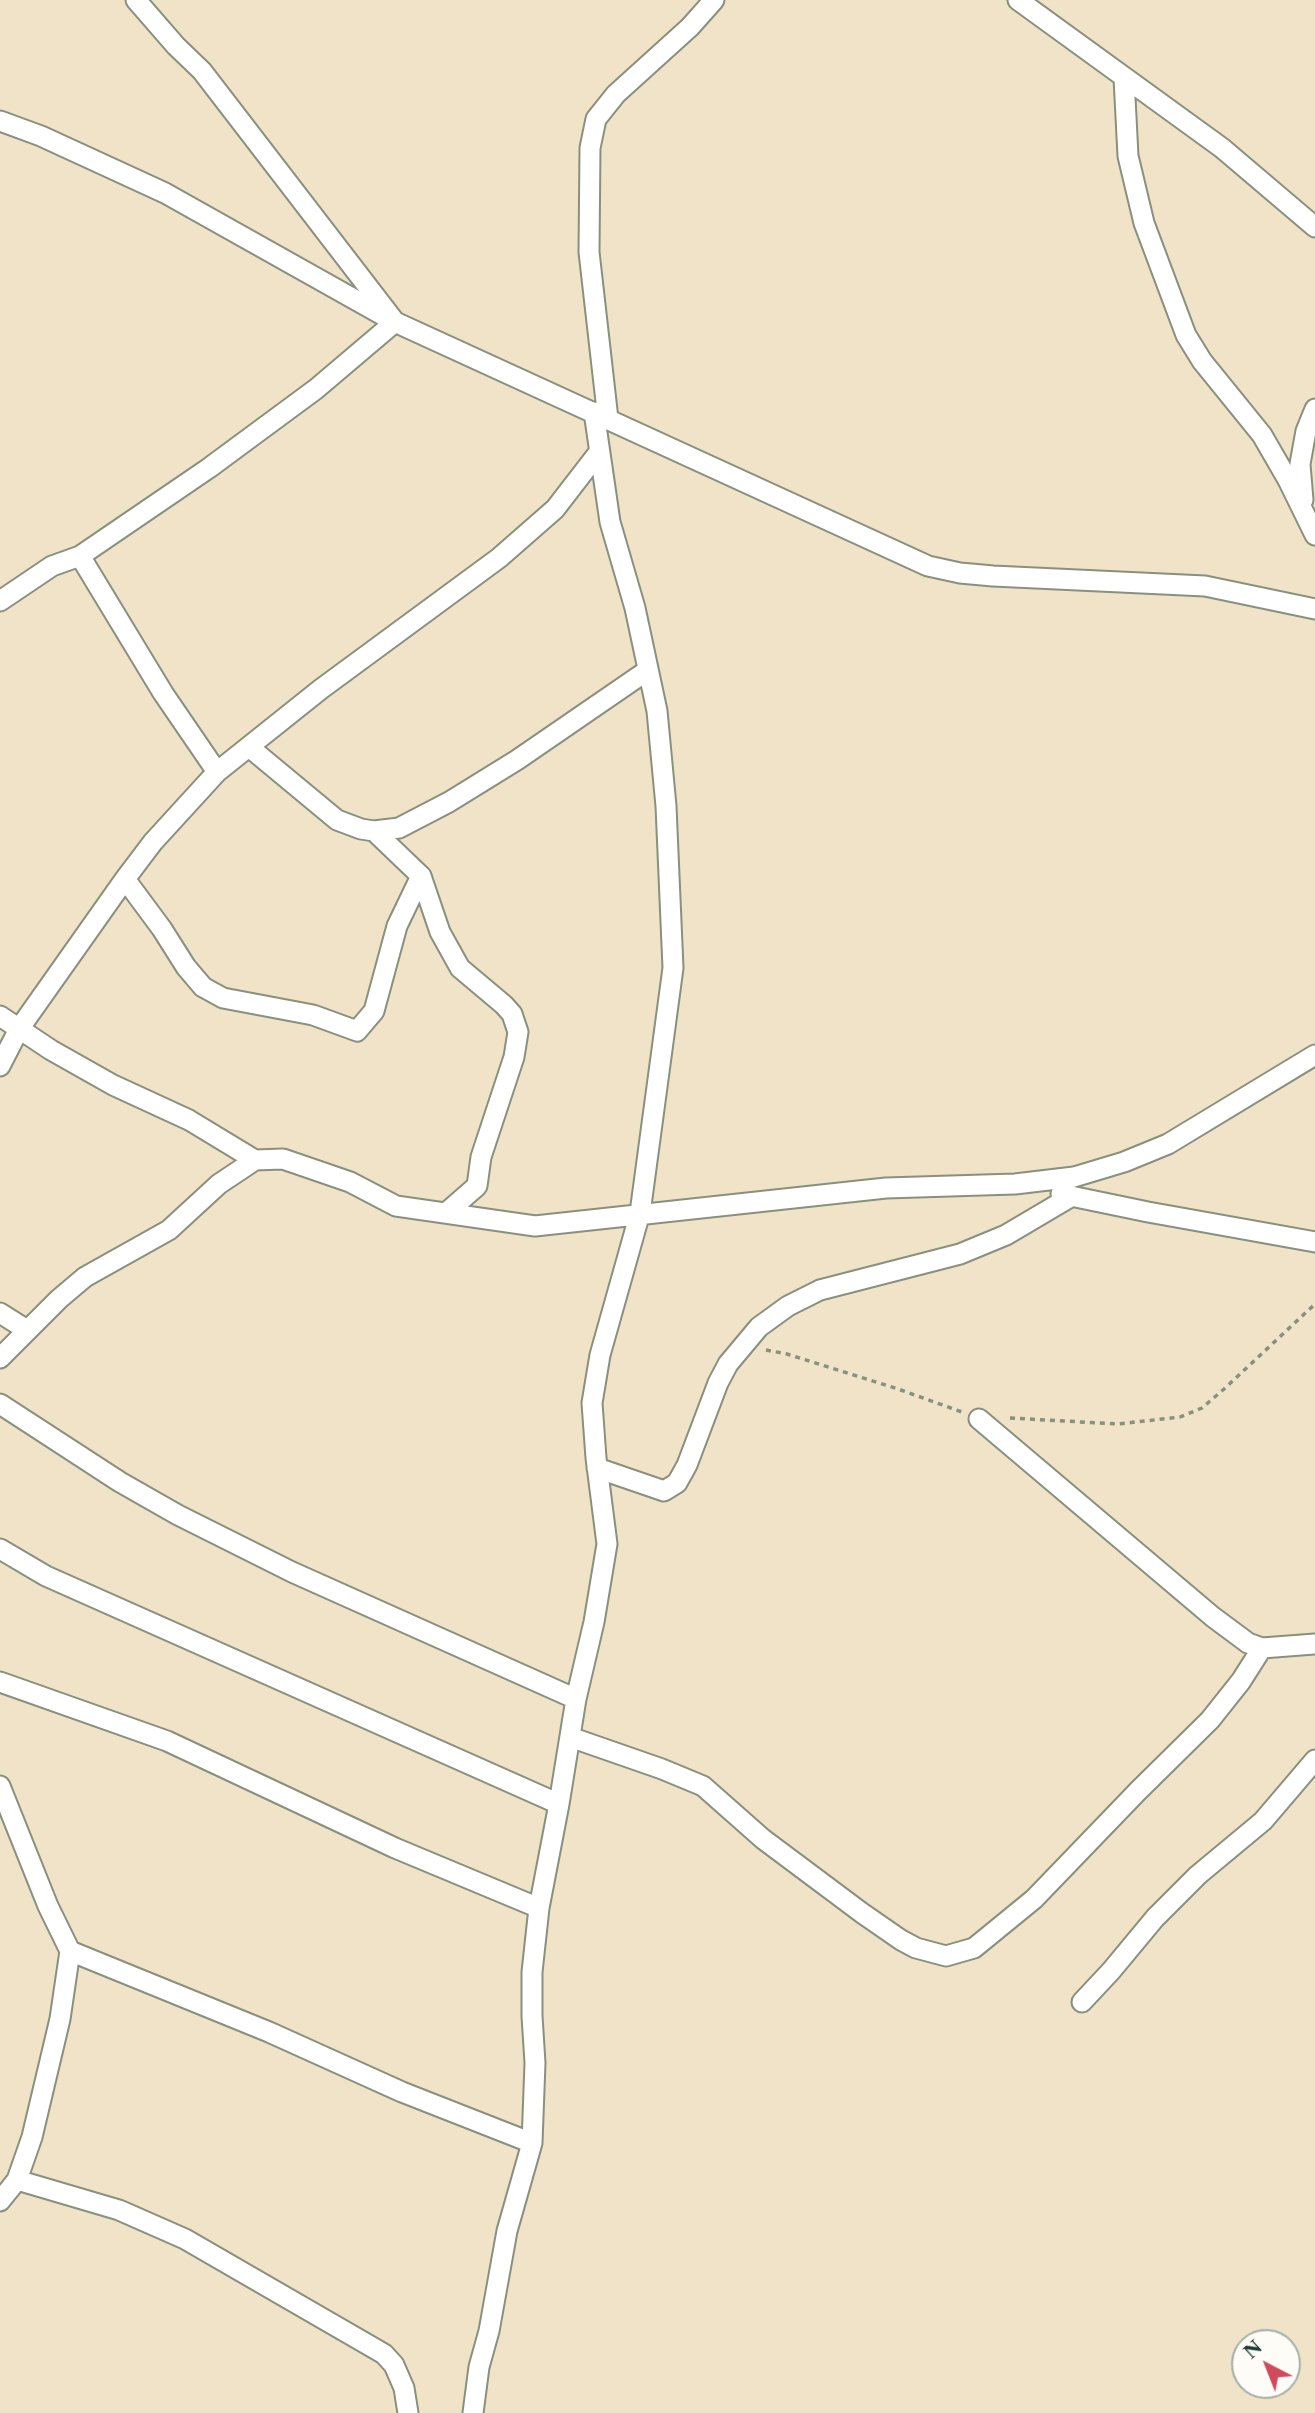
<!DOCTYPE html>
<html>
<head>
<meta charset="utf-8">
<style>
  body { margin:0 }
  #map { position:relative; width:1315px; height:2413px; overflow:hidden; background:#f1e3c7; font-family:"Libre Caslon Text",serif }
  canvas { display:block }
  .north { position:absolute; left:1231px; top:2329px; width:70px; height:70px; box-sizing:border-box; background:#fdfcf7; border:2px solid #a4b0a9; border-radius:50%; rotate:318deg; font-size:19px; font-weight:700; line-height:28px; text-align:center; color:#1f3d34 }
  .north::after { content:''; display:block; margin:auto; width:24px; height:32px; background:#d1495b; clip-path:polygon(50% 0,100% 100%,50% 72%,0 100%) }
</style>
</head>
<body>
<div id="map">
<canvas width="1315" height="2413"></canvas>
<div class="north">N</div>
</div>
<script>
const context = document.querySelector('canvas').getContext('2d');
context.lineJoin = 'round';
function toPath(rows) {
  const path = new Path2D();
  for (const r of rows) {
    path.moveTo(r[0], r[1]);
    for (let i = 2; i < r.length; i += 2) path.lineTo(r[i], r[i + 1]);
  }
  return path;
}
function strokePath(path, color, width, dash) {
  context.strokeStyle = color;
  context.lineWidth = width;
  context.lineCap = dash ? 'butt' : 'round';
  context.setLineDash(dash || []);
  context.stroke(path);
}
const minor = toPath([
  [1018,0,1222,148,1315,227],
  [1124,78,1128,156,1144,223,1186,335,1202,361,1262,435,1288,480,1315,535],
  [0,121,41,136,165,193,395,322,928,566,960,573,993,576,1205,586,1315,609],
  [608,419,589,252,590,148,596,119,616,94,690,27,714,0],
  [1303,500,1300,464,1306,431,1315,409],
  [80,556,163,693,217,772],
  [0,601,52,566,80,556,209,468,316,389,395,322,202,71,176,46,136,0],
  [249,747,337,820,361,829,374,831,399,828,449,802,517,760,648,670],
  [374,831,421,876,440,932,460,968,504,1005,512,1014,518,1032,514,1057,481,1157,477,1186,446,1213],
  [125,879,162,929,186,967,203,987,223,998,313,1015,357,1031,374,1011,397,926,421,876],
  [0,1016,51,1050,113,1085,189,1120,255,1160],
  [0,1066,19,1029,125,879,153,842,217,772,321,689,499,558,555,509,599,452],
  [1061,1194,1148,1212,1315,1242],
  [0,1313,27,1330],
  [0,1358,59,1299,85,1277,169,1230,219,1184,255,1160,283,1159,350,1182,396,1206,535,1226,886,1188,1015,1184,1074,1177,1124,1162,1168,1144,1315,1055],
  [0,1404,120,1482,178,1515,292,1572,576,1699],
  [979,1419,1213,1617,1248,1643,1262,1648,1315,1644],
  [597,1468,664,1491,677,1483,687,1465,718,1383,728,1364,759,1327,788,1306,820,1290,960,1254,1006,1235,1072,1196],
  [0,1549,46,1576,559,1804],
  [0,1682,167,1741,395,1848,539,1908],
  [570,1737,662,1769,703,1786,763,1839,862,1913,901,1940,916,1948,946,1956,974,1948,1034,1899,1138,1791,1210,1720,1241,1681,1262,1648],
  [0,1786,48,1906,70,1951,60,2019,32,2137,17,2180,0,2201],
  [70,1951,269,2032,402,2092,532,2143],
  [1082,2002,1111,1971,1155,1918,1198,1875,1263,1821,1315,1760],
  [17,2180,119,2210,185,2239,365,2343,384,2354,394,2365,404,2388,408,2413],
  [473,2413,479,2367,489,2331,507,2231,532,2143,535,2063,532,2016,532,1972,539,1908,559,1804,576,1699,594,1622,607,1544,596,1458,592,1403,600,1355,640,1213,673,968,666,806,657,711,635,608,610,522,594,412]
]);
strokePath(minor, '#88907e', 23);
strokePath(toPath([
  [766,1350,787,1354,898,1389,962,1412],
  [1010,1418,1118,1424,1180,1417,1202,1408,1224,1389,1315,1304]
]), '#88907e', 3.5, [5, 5]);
strokePath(minor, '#fff', 19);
</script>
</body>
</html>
